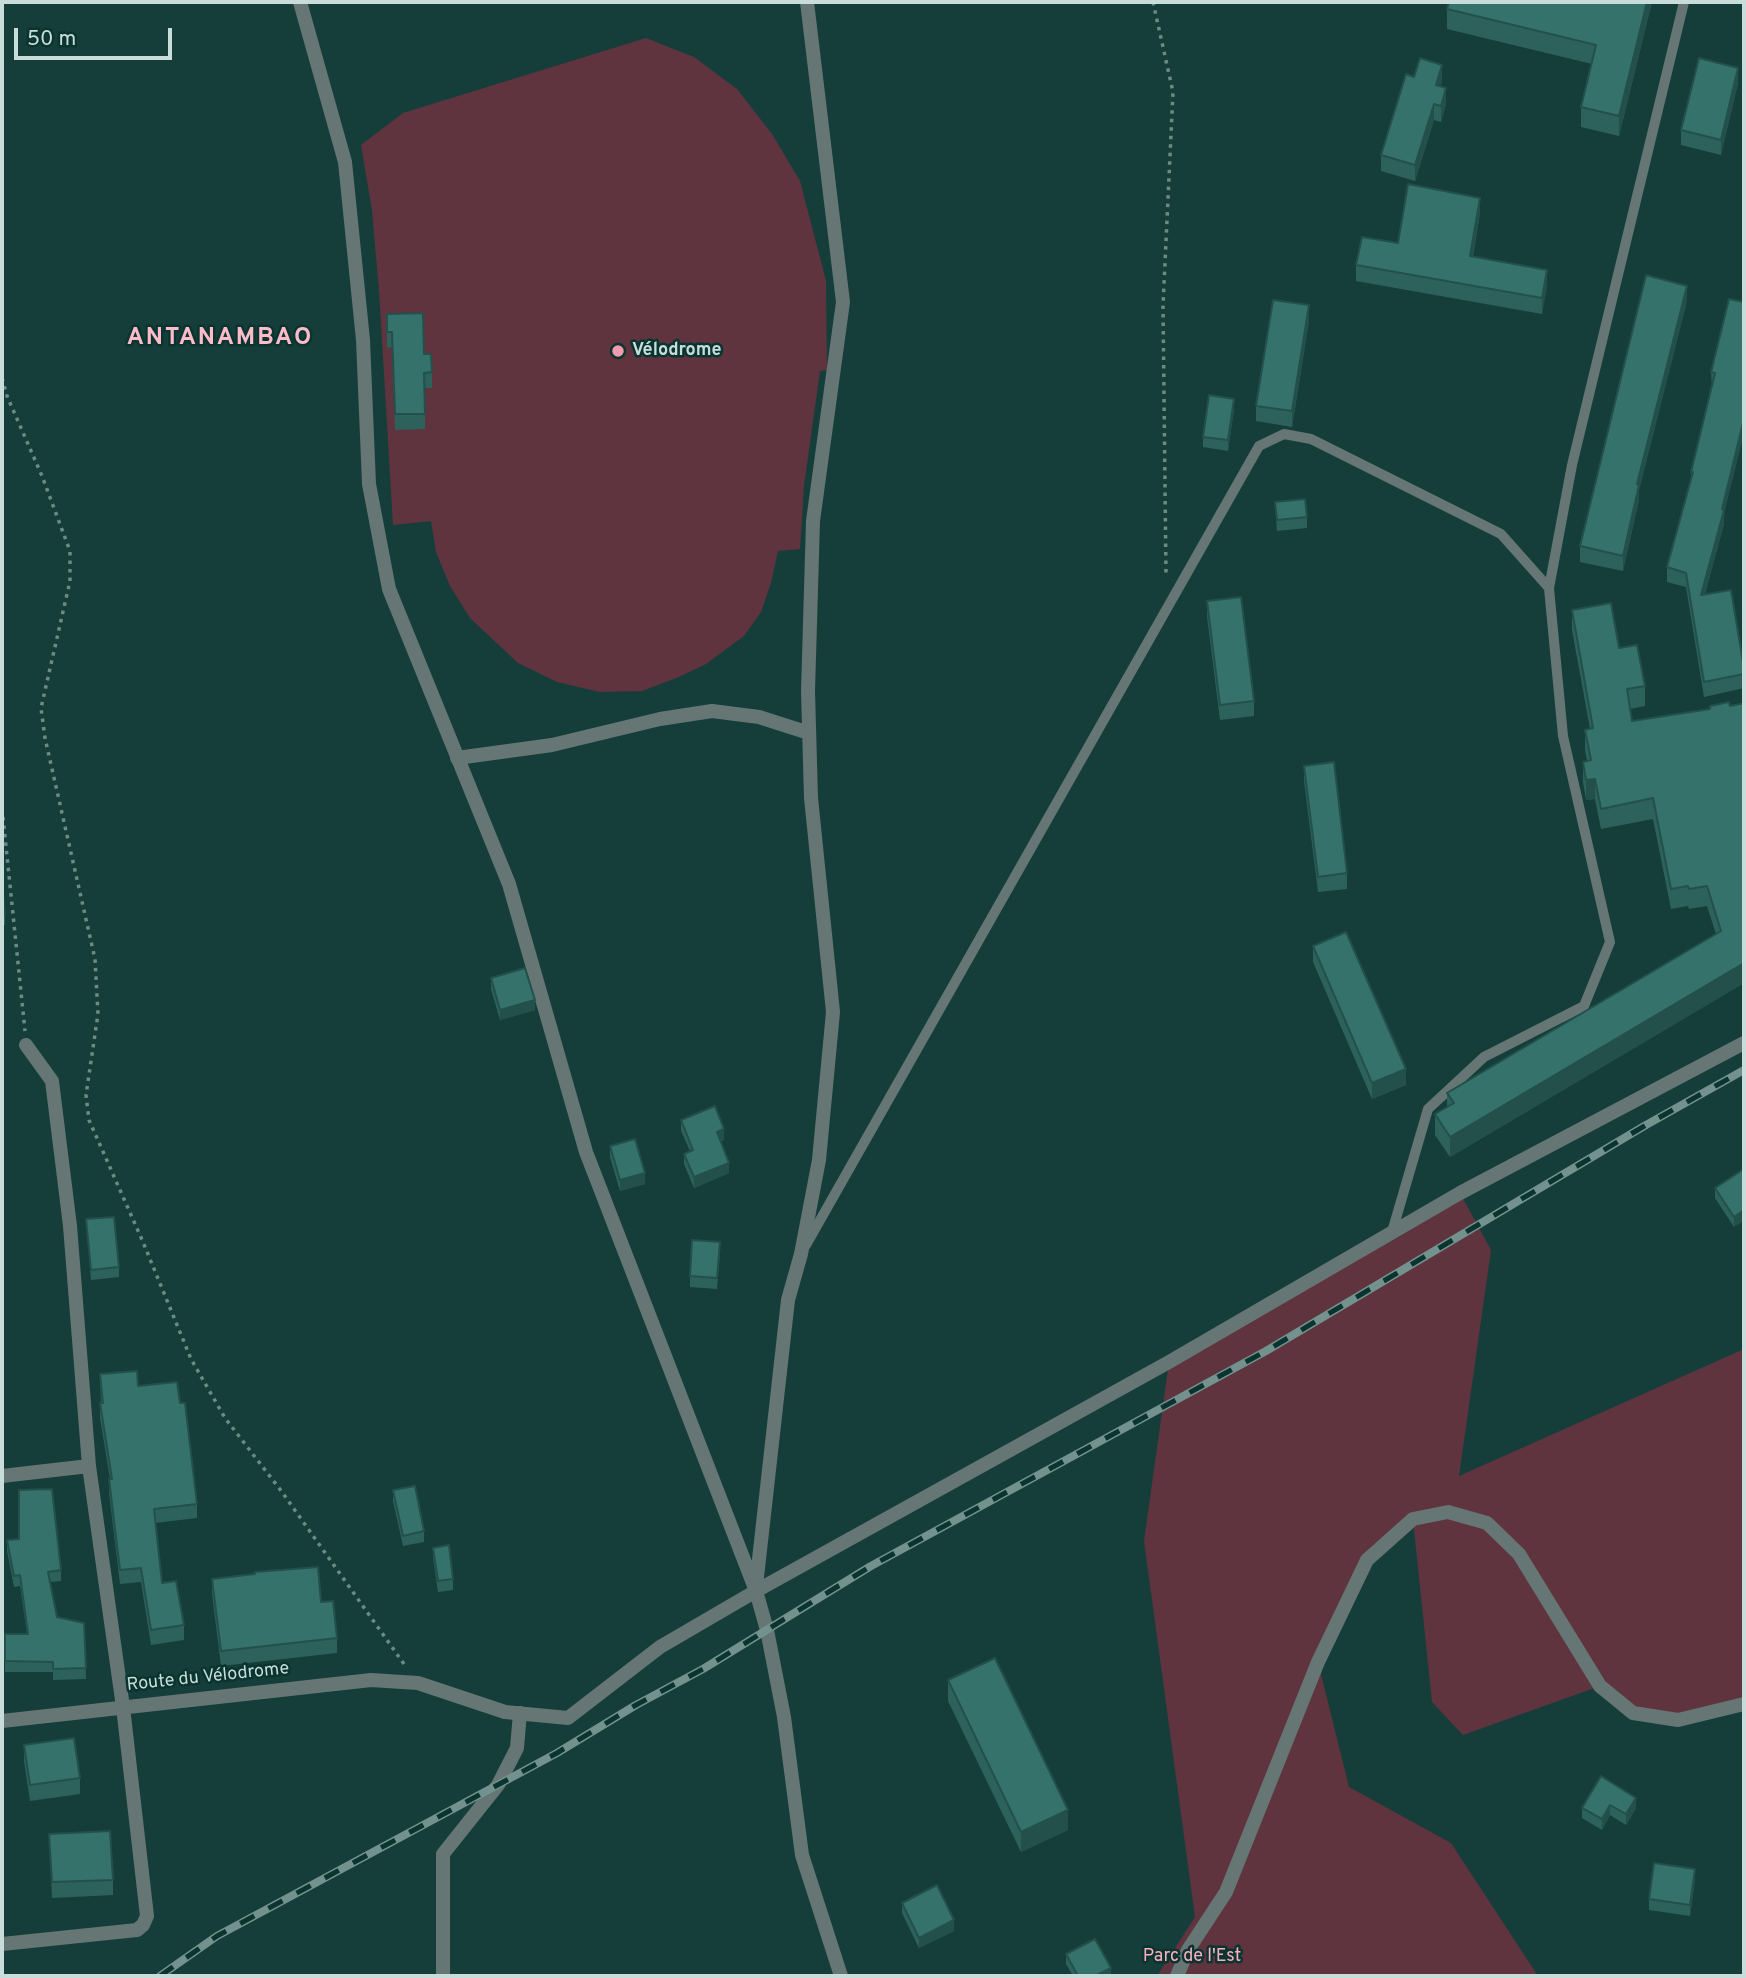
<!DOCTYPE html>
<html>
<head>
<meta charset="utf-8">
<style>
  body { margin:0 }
  #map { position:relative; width:1746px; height:1978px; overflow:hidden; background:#153e3a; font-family:Overpass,sans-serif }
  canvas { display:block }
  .frame { position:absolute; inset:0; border:4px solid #c8ddda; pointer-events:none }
  .scale { position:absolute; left:14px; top:28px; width:158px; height:32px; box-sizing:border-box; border:4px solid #c8ddda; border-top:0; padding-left:9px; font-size:21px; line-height:24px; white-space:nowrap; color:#c8ddda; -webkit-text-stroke:5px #093430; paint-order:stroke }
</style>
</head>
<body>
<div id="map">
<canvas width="1746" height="1978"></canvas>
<div class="frame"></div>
<div class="scale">50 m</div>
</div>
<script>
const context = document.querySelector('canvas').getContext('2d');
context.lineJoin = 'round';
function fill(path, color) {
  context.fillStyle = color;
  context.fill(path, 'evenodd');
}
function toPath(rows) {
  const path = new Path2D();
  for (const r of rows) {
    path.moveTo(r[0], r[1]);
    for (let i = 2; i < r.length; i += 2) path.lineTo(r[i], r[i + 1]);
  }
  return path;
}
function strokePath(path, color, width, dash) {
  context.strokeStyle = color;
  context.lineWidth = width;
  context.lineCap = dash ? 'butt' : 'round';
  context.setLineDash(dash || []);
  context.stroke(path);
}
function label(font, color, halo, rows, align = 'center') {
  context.font = font + ' Overpass,sans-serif';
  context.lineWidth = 5;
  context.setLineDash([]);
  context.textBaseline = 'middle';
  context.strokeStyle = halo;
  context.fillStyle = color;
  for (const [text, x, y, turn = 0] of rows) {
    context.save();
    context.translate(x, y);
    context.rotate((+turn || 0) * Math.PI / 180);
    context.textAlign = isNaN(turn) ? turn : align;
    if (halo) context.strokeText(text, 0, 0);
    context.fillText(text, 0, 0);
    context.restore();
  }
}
fill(toPath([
  [646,38,694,57,737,89,772,134,800,181,826,281,827,370,820,371,804,486,800,549,778,551,771,583,761,612,744,636,706,664,679,677,642,691,600,692,557,682,518,663,470,618,450,586,436,552,431,521,393,525,379,290,372,211,361,145,403,113],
  [1460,1193,1491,1250,1459,1476,1744,1349,1744,1704,1678,1720,1633,1713,1600,1686,1463,1735,1432,1702,1413,1520,1367,1560,1318,1662,1349,1787,1451,1843,1538,1976,1157,1976,1195,1917,1144,1541,1169,1362]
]), '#5f343f');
strokePath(toPath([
  [1153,2,1173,92,1163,306,1166,575],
  [2,378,7,396,42,476,70,551,70,581,41,708,45,738,95,959,98,1014,86,1095,89,1120,143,1242,191,1359,225,1418,282,1492,404,1664],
  [3,817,25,1031]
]), '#6b8b87', 3.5, [3.5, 5]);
strokePath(toPath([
  [1392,1232,1428,1109,1484,1057,1584,1006,1610,942,1563,736,1549,588,1572,465,1684,2],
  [806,1245,1259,446,1284,434,1311,439,1501,534,1549,588]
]), '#657674', 10);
strokePath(toPath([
  [443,1976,443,1854,498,1785,517,1748,520,1713]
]), '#657674', 14);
strokePath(toPath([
  [300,2,345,162,363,340,369,484,389,589,509,884,586,1152,756,1591,767,1630,784,1717,802,1855,841,1976],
  [457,758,552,745,660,719,712,711,759,717,809,733],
  [2,1476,89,1466],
  [756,1586,788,1300,801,1254,819,1160,833,1012,811,798,808,691,813,521,843,302,807,2],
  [2,1721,371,1680,418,1683,505,1712,568,1718,660,1647,756,1591,1169,1362,1460,1193,1744,1043],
  [2,1944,137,1930,143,1925,147,1916,123,1707,89,1466,70,1226,52,1081,26,1045],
  [1177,1976,1188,1950,1226,1892,1318,1662,1367,1560,1413,1519,1448,1512,1487,1523,1519,1554,1600,1686,1633,1713,1678,1720,1744,1704]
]), '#657674', 14);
const rail = toPath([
  [160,1976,217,1936,557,1753,636,1705,703,1669,871,1566,1266,1351,1646,1125,1744,1070]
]);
strokePath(rail, '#73928e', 8);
strokePath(rail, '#093430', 5, [16]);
fill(toPath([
  [1652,2,1619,136,1581,127,1581,107,1592,64,1447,29,1447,9],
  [1414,77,1442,81,1440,86,1446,104,1441,122,1434,120,1415,181,1381,171,1381,155],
  [1738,83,1721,155,1681,145,1681,130],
  [1480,213,1473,257,1547,286,1542,314,1356,281,1356,265,1398,243],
  [1729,299,1724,524,1705,594,1744,668,1744,688,1704,697,1686,587,1667,582,1667,567,1691,482,1691,472,1712,387,1711,372],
  [1687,301,1639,490,1639,500,1623,571,1580,562,1580,546],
  [387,314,424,354,432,372,432,388,425,388,425,429,395,430,392,347,387,348],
  [1309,321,1292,427,1256,421,1256,406],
  [1234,409,1228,451,1203,447,1203,437],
  [1275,502,1307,517,1307,528,1277,531],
  [1207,601,1254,701,1254,716,1220,720,1207,617],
  [1572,610,1619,648,1645,686,1645,706,1630,709,1632,721,1710,709,1710,706,1744,983,1450,1157,1435,1135,1435,1114,1447,1107,1447,1093,1716,934,1707,906,1689,909,1688,906,1671,909,1653,819,1601,829,1595,799,1586,800,1583,782,1583,762,1587,761,1585,750,1585,730,1590,729,1572,630],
  [1304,766,1347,873,1347,889,1318,892,1304,781],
  [2,886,5,914,5,925,2,925],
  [1313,946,1406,1085,1372,1099,1313,962],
  [491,978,535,1010,500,1020,491,989],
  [681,1120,724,1140,720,1141,729,1173,694,1188,684,1164,684,1154,690,1151,681,1131],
  [610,1146,645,1184,620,1191,610,1157],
  [1744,1169,1734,1227,1715,1198,1715,1188],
  [86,1219,119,1267,119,1277,91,1280],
  [720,1253,717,1289,690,1287,690,1276],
  [100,1374,138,1386,180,1403,197,1504,197,1518,155,1523,162,1583,184,1625,184,1640,151,1645,141,1582,120,1584,109,1493,110,1479,100,1418,100,1403,101,1403],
  [393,1490,424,1531,424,1542,403,1546,393,1501],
  [7,1540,61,1570,61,1581,50,1582,57,1617,84,1623,86,1679,53,1680,53,1672,5,1672,5,1634,27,1634,20,1586,14,1587,7,1551],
  [433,1548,453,1579,453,1590,438,1592,433,1558],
  [212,1579,337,1638,337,1653,221,1666,212,1594],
  [948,1680,1068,1830,1021,1852,948,1701],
  [24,1745,80,1778,80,1794,30,1801,24,1761],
  [1601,1776,1636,1808,1626,1825,1610,1815,1602,1830,1582,1818,1582,1808],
  [49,1834,113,1880,113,1895,52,1898],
  [1695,1880,1690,1916,1649,1910,1649,1899],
  [902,1903,954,1931,919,1948,902,1913],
  [1066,1954,1111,1976,1073,1976,1066,1964]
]), '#2d625c');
fill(toPath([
  [1647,2,1652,2,1619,136,1619,116],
  [1442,65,1442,81,1436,101,1436,85],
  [1738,68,1738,83,1721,155,1721,140],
  [1446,88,1446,104,1441,122,1441,106],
  [1434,104,1434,120,1415,181,1415,165],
  [1480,198,1480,213,1470,272,1470,256],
  [1547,270,1547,286,1542,314,1542,298],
  [1687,286,1687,301,1639,490,1639,500,1623,571,1623,556,1637,484],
  [1309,305,1309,321,1292,427,1292,411],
  [1234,399,1234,409,1228,451,1228,440],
  [1744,419,1744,434,1724,514,1724,524,1701,609,1701,595],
  [1595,779,1595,799,1586,800,1586,780],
  [1744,963,1744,983,1450,1157,1450,1137],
  [535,1000,535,1010,500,1020,500,1010],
  [1406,1069,1406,1085,1372,1099,1372,1083],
  [724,1129,724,1140,717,1143,717,1132],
  [729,1163,729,1173,694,1188,694,1177],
  [645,1173,645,1184,620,1191,620,1180],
  [1744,1210,1744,1221,1734,1227,1734,1217],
  [1636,1798,1636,1808,1626,1825,1626,1814],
  [1610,1805,1610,1815,1602,1830,1602,1819],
  [1068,1810,1068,1830,1021,1852,1021,1832],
  [1695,1869,1695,1880,1690,1916,1690,1905],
  [954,1920,954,1931,919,1948,919,1938],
  [1111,1968,1111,1976,1095,1976]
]), '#24504b');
const building = toPath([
  [1449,2,1647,2,1619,116,1581,107,1596,45,1447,9,1449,2],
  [1420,58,1442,65,1436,85,1446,88,1441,106,1434,104,1415,165,1381,155,1406,74,1414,77,1420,58],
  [1699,58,1738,68,1721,140,1681,130,1699,58],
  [1408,184,1480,198,1470,256,1547,270,1542,298,1356,265,1362,237,1398,243,1408,184],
  [1646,275,1687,286,1637,484,1639,485,1623,556,1580,546,1646,275],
  [1729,299,1744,302,1744,419,1722,509,1724,510,1701,595,1731,590,1744,668,1744,674,1704,682,1686,573,1667,567,1693,472,1691,472,1715,373,1711,372,1729,299],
  [1273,300,1309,305,1292,411,1256,406,1273,300],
  [423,313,424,354,431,354,432,372,424,373,425,414,395,414,392,332,387,332,387,314,423,313],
  [1209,395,1234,399,1228,440,1203,437,1209,395],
  [1305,499,1307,517,1277,520,1275,502,1305,499],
  [1241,597,1254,701,1220,705,1207,601,1241,597],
  [1611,603,1619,648,1637,645,1645,686,1627,689,1632,721,1710,709,1710,706,1729,702,1730,706,1744,703,1744,963,1450,1137,1435,1114,1454,1103,1447,1093,1721,931,1707,886,1689,889,1688,886,1671,889,1653,798,1601,809,1595,779,1586,780,1583,762,1591,760,1585,730,1593,728,1572,610,1611,603],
  [1334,762,1347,873,1318,877,1304,766,1334,762],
  [2,886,5,914,2,915,2,886],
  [1346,932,1406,1069,1372,1083,1313,946,1346,932],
  [525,968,535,1000,500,1010,491,978,525,968],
  [715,1106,724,1129,717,1132,729,1163,694,1177,684,1154,693,1150,681,1120,715,1106],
  [635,1139,645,1173,620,1180,610,1146,635,1139],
  [1744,1169,1744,1210,1734,1217,1715,1188,1744,1169],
  [114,1217,119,1267,91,1270,86,1219,114,1217],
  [692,1240,720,1242,717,1278,690,1276,692,1240],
  [137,1371,138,1386,177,1382,180,1403,185,1403,197,1504,154,1509,162,1583,176,1581,184,1625,151,1630,141,1568,120,1570,109,1479,112,1479,100,1403,103,1403,100,1374,137,1371],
  [415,1486,424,1531,403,1536,393,1490,415,1486],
  [52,1489,61,1570,48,1572,57,1617,84,1623,86,1668,53,1669,53,1662,5,1661,5,1634,28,1634,20,1575,14,1576,7,1540,19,1539,19,1490,52,1489],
  [449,1545,453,1579,438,1581,433,1548,449,1545],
  [318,1567,321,1602,333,1601,337,1638,221,1651,212,1579,255,1574,255,1572,318,1567],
  [995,1658,1068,1810,1021,1832,948,1680,995,1658],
  [74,1738,80,1778,30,1785,24,1745,74,1738],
  [1601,1776,1636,1798,1626,1814,1610,1805,1602,1819,1582,1808,1601,1776],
  [110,1831,113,1880,52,1882,49,1834,110,1831],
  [1654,1863,1695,1869,1690,1905,1649,1899,1654,1863],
  [937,1885,954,1920,919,1938,902,1903,937,1885],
  [1095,1939,1111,1968,1095,1976,1078,1976,1066,1954,1095,1939]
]);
fill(building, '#34726b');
strokePath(building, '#24504b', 2);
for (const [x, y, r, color] of [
  [618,351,7,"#f29aae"]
]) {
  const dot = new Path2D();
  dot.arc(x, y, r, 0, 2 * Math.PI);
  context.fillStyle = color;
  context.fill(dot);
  strokePath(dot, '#093430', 2.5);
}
label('bold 18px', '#c8ddda', '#093430', [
  ["Vélodrome",632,351]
], 'left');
label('18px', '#c8ddda', '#093430', [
  ["Route du Vélodrome",208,1678,-6]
]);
label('18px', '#feafc0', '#093430', [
  ["Parc de l'Est",1192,1957]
]);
context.letterSpacing = '2px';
label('bold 24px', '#febbc8', '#093430', [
  ["ANTANAMBAO",220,339]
]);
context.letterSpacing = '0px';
</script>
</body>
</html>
